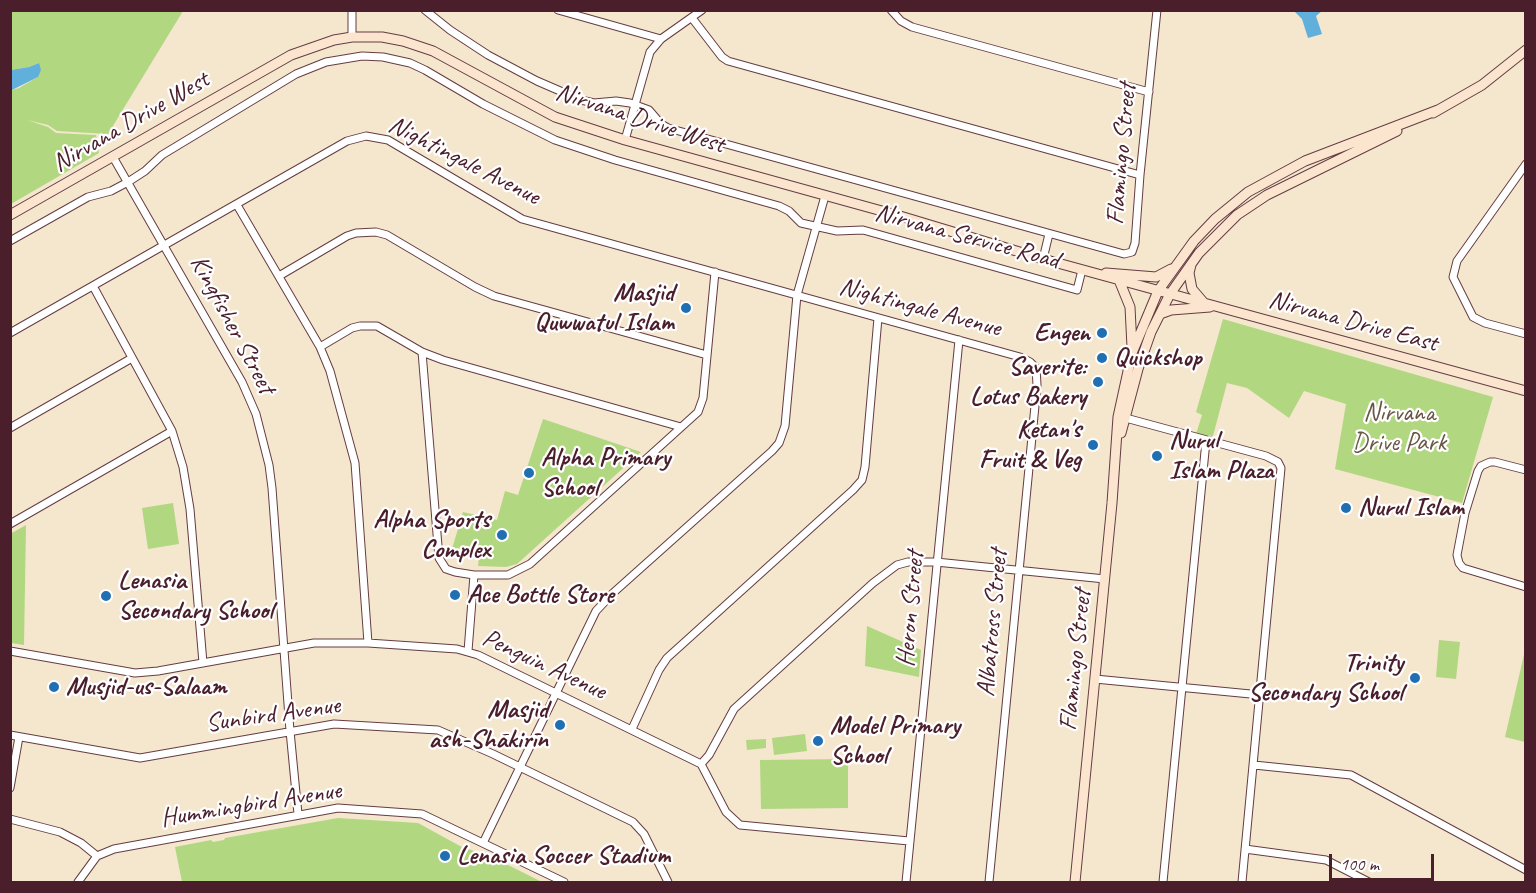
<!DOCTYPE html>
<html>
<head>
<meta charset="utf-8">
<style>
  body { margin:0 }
  #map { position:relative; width:1536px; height:893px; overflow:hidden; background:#f5e6ce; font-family:Caveat,sans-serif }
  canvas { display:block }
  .frame { position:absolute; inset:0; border:12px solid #4a1f2b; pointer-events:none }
  .scale { position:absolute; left:1329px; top:854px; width:105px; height:27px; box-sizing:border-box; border:3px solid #4a1f2b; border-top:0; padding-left:8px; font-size:18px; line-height:21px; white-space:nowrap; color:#4a1f2b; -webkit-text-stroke:4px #fff; paint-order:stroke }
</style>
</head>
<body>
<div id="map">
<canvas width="1536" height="893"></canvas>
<div class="frame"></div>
<div class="scale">100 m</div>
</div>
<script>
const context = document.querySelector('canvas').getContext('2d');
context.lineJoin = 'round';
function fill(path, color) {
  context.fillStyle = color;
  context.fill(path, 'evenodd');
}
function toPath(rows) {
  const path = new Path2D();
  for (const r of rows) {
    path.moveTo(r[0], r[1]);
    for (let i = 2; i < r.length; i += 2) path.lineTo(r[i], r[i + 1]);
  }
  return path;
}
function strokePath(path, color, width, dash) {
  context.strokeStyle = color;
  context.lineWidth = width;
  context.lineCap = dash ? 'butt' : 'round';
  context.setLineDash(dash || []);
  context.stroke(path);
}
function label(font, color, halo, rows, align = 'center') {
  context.font = font + ' Caveat,sans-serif';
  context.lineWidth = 4.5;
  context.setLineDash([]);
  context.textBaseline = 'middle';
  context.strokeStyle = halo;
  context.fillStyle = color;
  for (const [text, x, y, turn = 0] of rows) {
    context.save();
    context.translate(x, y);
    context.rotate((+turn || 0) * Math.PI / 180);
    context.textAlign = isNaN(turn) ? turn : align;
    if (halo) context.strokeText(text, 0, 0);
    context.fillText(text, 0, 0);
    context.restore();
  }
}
fill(toPath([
  [11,11,183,11,108,134,57,131,48,125,27,120,48,127,56,133,96,135,99,153,11,204,10,88,12,90,19,88,38,77,39,63,29,67,11,70],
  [1223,319,1493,397,1462,503,1335,469,1346,404,1304,391,1289,418,1247,388,1227,383,1213,436,1196,434,1202,415,1196,412],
  [543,419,641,452,517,564,506,567,478,566,479,557,452,549,463,512,497,520,505,491,518,495],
  [173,503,179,544,148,549,142,508],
  [26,525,24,645,11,643,10,534],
  [867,626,921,650,919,677,865,666],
  [1439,640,1460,642,1456,679,1436,677],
  [1525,650,1525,742,1505,737],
  [805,734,807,751,774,755,772,738],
  [766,739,766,748,747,750,746,740],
  [848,759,848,808,761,809,760,760],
  [338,818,418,823,460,846,496,859,542,882,182,882,175,847,211,840,213,842,224,840,225,838]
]), '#b2d781');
fill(toPath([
  [1294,11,1322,11,1316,16,1322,34,1308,38,1302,19],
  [39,63,41,70,38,77,12,90,11,88,11,70,29,67]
]), '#61afdb');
const street = toPath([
  [425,10,450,30,488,55,537,81,581,100,594,103,616,101,630,103,649,110,661,124,668,128,1124,254,1132,252,1135,243,1140,175,1157,10],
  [558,10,661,39],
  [891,10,901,21,912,27,1149,92],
  [692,18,722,57,728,61,1140,175],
  [352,37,352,10],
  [625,140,650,52,661,39,702,10],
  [113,157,242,382,256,414,269,465,272,488,290,731,298,814],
  [1526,164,1457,261,1453,277,1473,317,1485,323,1526,334],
  [237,205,320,347,330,371,355,463,368,643],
  [10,241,88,197,111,191,128,182,145,171,162,155,296,74,326,62,362,56,383,57,410,63,425,70,483,104,555,140,615,160,779,206,789,211,801,223,837,231,863,230,1077,290,1082,270],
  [1043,259,1049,234],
  [279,276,347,236,356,233,376,232,387,235,475,287,494,296,707,355],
  [93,286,172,431,183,467,190,509,203,663],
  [10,333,347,141,366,136,388,140,522,219,1020,357,1030,362,1036,368,1037,385,989,882],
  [320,347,352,328,360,326,377,326,422,352,443,360,681,427],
  [422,352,439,558,446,569,455,572,474,575,508,575,530,564,698,412,703,398,715,272],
  [1122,417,1266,456,1278,462,1281,468,1242,882],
  [10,428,132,358],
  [1526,470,1495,462,1490,462,1481,466,1478,471,1465,513,1457,555,1459,563,1463,568,1526,587],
  [10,524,172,431],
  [10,651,135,673,158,671,314,643,368,643,457,649,478,655,701,764,726,812,740,825,909,841],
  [468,651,474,575],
  [1095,679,1261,695],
  [632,729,659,670,667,658,853,490,862,480,865,467,878,318],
  [10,735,140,758,334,724,438,730,493,754,633,822,644,834,668,882],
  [701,764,709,755,734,709,873,583,897,565,908,562,936,562,1105,579],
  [1254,765,1351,775,1526,870],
  [10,788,19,737],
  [10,819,60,832,81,843,97,856],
  [483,843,596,611,613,593,772,451,779,443,785,426,797,295,825,196],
  [1245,849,1326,860,1369,882],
  [78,882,97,856,114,849,338,808,422,814,564,882],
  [906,882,959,340],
  [1163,882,1206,441]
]);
const secondary = toPath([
  [1433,113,1482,85,1526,50],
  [10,215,291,55,334,40,352,37,382,37,403,41,433,51,555,117,625,140,900,216,1043,259,1526,391],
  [1191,265,1189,273,1192,289,1204,303],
  [1106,273,1156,277,1171,269],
  [1119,280,1130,307,1132,347],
  [1160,314,1171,310,1210,307],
  [1121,433,1138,369,1151,332,1170,294,1199,253,1237,215,1267,195,1397,131],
  [1075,882,1112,503,1118,417,1132,353,1158,291,1194,241,1215,219,1248,192,1305,161,1438,110]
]);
strokePath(street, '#643d43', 9);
strokePath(secondary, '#643d43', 11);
strokePath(street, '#fff', 7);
strokePath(secondary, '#fce5cf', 9);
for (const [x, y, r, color] of [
  [686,308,6,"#1f6fb2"],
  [1102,333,6,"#1f6fb2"],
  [1102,358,6,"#1f6fb2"],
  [1098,382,6,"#1f6fb2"],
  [1093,445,6,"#1f6fb2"],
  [1157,456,6,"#1f6fb2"],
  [529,473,6,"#1f6fb2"],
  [1346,508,6,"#1f6fb2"],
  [502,535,6,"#1f6fb2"],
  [455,595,6,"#1f6fb2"],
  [106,596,6,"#1f6fb2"],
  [1415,678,6,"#1f6fb2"],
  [54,687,6,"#1f6fb2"],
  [560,725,6,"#1f6fb2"],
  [818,741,6,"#1f6fb2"],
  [445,856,6,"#1f6fb2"]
]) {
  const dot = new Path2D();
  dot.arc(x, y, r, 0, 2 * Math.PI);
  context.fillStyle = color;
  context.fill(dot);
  strokePath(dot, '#fff', 2);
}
label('26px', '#4a1f2b', '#fff', [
  ["Nirvana Drive West",640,119,18],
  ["Nirvana Drive West",131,122,-30],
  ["Flamingo Street",1122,154,-85],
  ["Nightingale Avenue",464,161,27],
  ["Nirvana Service Road",967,237,15],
  ["Nightingale Avenue",920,308,15],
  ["Nirvana Drive East",1353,322,15],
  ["Kingfisher Street",232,325,62],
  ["Heron Street",911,609,-85],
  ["Albatross Street",993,623,-85],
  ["Flamingo Street",1076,660,-84],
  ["Penguin Avenue",544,665,25],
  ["Sunbird Avenue",273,715,-8],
  ["Hummingbird Avenue",251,805,-9]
]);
label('bold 26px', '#4a1f2b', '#fff', [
  ["Masjid",674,293,"right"],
  ["Quwwatul Islam",674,323,"right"],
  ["Engen",1090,333,"right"],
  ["Quickshop",1114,358],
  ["Saverite:",1086,367,"right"],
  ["Lotus Bakery",1086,397,"right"],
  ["Ketan's",1081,430,"right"],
  ["Fruit & Veg",1081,460,"right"],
  ["Nurul",1169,441],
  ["Islam Plaza",1169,471],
  ["Alpha Primary",541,458],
  ["School",541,488],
  ["Nurul Islam",1358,508],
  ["Alpha Sports",490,520,"right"],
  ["Complex",490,550,"right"],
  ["Lenasia",118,581],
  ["Secondary School",118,611],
  ["Ace Bottle Store",467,595],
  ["Trinity",1403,663,"right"],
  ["Secondary School",1403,693,"right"],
  ["Musjid-us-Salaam",66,687],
  ["Masjid",548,710,"right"],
  ["ash-Shākirīn",548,740,"right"],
  ["Model Primary",830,726],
  ["School",830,756],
  ["Lenasia Soccer Stadium",457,856]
], 'left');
label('26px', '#695645', '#fff', [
  ["Nirvana",1399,413],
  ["Drive Park",1399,443]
]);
</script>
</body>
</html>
